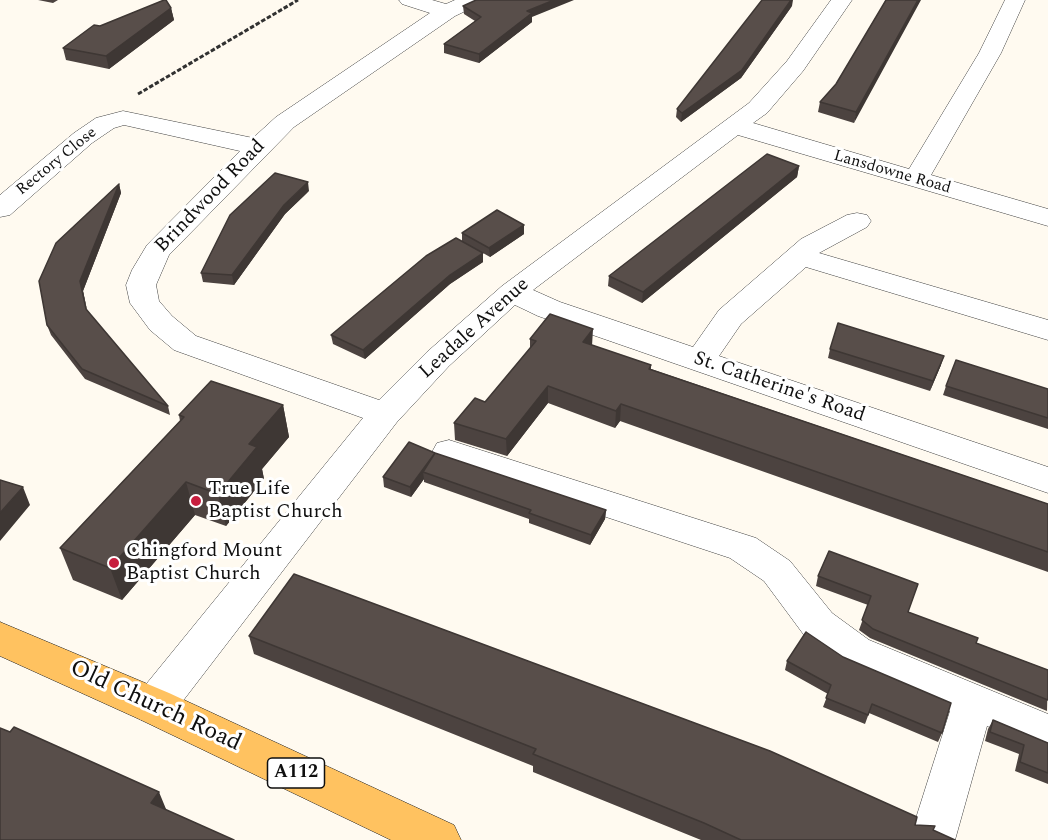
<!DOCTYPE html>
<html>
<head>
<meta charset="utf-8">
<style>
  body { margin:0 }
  canvas { display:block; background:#fffaf0 }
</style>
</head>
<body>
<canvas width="1048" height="840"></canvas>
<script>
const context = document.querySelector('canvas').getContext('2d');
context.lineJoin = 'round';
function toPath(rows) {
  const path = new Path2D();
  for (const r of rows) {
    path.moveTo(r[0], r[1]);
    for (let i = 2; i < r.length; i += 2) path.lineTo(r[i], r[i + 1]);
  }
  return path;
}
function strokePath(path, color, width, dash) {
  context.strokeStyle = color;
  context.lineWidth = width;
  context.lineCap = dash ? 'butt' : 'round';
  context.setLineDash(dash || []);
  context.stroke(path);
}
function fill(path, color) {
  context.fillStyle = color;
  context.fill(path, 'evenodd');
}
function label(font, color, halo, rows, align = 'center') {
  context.font = font + ' Spectral,serif';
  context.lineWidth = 6;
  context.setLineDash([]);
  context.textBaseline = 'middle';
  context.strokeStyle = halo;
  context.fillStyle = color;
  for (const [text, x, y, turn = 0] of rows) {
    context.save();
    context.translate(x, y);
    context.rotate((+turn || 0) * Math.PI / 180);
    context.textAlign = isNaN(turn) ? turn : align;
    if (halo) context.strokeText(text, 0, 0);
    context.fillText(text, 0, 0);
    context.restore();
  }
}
const minor = toPath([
  [399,0,432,0,446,4,455,0,483,0,480,4,455,16,294,127,169,255,156,285,159,301,172,316,196,336,379,400,427,352,502,286,749,103,787,61,831,0,852,0,803,71,767,113,753,123,909,169,979,53,1005,0,1025,0,1001,53,931,175,1048,209,1048,226,738,135,533,290,560,302,693,347,719,310,801,239,847,215,857,213,867,215,871,221,867,227,819,253,1048,320,1048,340,806,267,741,324,719,356,1048,467,1048,493,538,316,515,305,449,366,397,422,169,719,154,724,139,719,133,706,139,693,363,418,174,350,150,330,130,303,126,285,132,270,147,245,240,151,124,125,114,128,92,143,10,215,0,217,0,195,74,133,96,118,123,111,253,138,276,117,430,13,402,4,399,0],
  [449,440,756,538,790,561,832,613,869,640,1048,714,1048,752,987,726,955,840,909,840,950,711,841,664,804,635,764,581,730,558,437,461,432,452,437,443,449,440]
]);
const major = toPath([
  [0,622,169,693,454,825,461,840,391,840,139,719,0,656,0,622]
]);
strokePath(minor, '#424242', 1);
strokePath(major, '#202020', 1);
strokePath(toPath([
  [138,94,298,0]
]), '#313131', 3, [4.5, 2]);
fill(minor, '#fff');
fill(major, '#ffc260');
fill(toPath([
  [38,0,58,0,53,3],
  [886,0,854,123,818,112,820,102,836,84],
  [463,6,532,17,532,22,479,63,444,53,444,44,475,21,464,14],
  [792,6,741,78,681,122,676,117,677,109],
  [171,8,174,20,109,69,66,60,63,48,100,26],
  [799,166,797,177,642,303,608,286,609,276],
  [119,184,121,193,83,291,87,311,168,406,170,415,85,379,51,335,47,325],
  [309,191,285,214,234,285,203,282,201,273],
  [462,233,524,234,490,257,483,253,483,262,450,284,365,359,333,344,331,335,462,241],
  [530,339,592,346,651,365,651,369,1048,504,1048,572,620,421,615,428,548,403,507,456,455,440,454,423,485,402,530,348],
  [830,349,941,365,930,391,828,358],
  [946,386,1048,389,1048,429,943,395],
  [283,405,289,437,262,469,264,479,226,526,195,515,122,600,73,580,60,548,180,421,179,415],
  [435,453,606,510,605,519,590,545,529,523,529,519,424,482,424,479,411,497,384,487,383,477],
  [829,551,908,612,976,643,1048,670,1047,711,870,638,859,630,868,605,816,586,818,576],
  [249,636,933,830,955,840,701,840,533,772,533,766,254,654],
  [787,661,942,733,938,742,869,713,865,724,823,707,828,694,785,670],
  [993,720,1048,743,1048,784,1015,771,1019,754,985,741,988,729]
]), '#4c4340');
fill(toPath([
  [554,0,574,0,532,17,532,22,479,63,479,54,527,11],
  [791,0,793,0,792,6,741,78,681,122,682,113],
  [918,0,921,0,854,123,856,112],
  [171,8,174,20,109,69,106,56],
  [799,166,797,177,642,303,643,292],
  [308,182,309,191,285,214,234,285,232,275,284,205],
  [119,184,121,193,83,291,89,319,80,281],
  [524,225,524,234,490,257,489,248],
  [483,253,483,262,450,284,365,359,363,350,450,275],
  [593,329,592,346,583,342],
  [944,356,941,365,930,391,933,381],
  [548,386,548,403,507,456,506,439],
  [621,404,620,421,615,428,616,411],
  [283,405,289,437,262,469,264,479,226,526,218,494,249,444],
  [435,453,423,472,424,479,411,497,410,487],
  [186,482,195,515,122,600,110,568],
  [23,487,30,505,0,541,0,513],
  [606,510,605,519,590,545,591,535],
  [159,792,166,809,158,820,151,803]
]), '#3e3734');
const building = toPath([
  [164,0,166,0,171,8,106,56,63,48,94,25,100,26,164,0],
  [476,0,554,0,527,11,532,13,479,54,444,44,481,17,463,6,476,0],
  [762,0,791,0,742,70,682,113,677,109,762,0],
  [886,0,918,0,856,112,820,102,836,84,886,0],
  [767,154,799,166,643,292,609,276,767,154],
  [275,173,308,182,284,205,232,275,201,273,230,215,275,173],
  [119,184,80,281,86,309,168,406,82,369,47,325,39,281,56,243,119,184],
  [497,210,524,225,489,248,462,233,497,210],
  [456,238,483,253,450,275,363,350,331,335,426,256,456,238],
  [550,314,593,329,583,342,651,365,649,369,1048,504,1048,552,621,404,616,411,548,386,506,439,454,423,475,398,485,402,536,341,530,339,550,314],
  [838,323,944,356,933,381,830,349,838,323],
  [956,360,1048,389,1048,418,946,386,956,360],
  [211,381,283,405,249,444,257,447,218,494,186,482,110,568,60,548,184,417,179,415,211,381],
  [409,442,435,453,410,487,383,477,409,442],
  [435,453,606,510,591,535,529,513,531,510,423,472,435,453],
  [0,480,23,487,0,513,0,480],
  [829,551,918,584,908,612,978,638,976,643,1048,670,1048,700,873,629,862,620,871,596,818,576,829,551],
  [294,574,770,751,917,817,915,825,935,826,933,830,955,840,741,840,704,823,533,754,536,749,249,636,294,574],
  [806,632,843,657,951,703,942,733,872,704,868,715,826,698,831,685,787,661,806,632],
  [993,720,1048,743,1048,773,1020,762,1024,745,990,732,993,720],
  [14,727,159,792,151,803,234,840,0,840,0,728,10,732,14,727]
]);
fill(building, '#584e4a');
strokePath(building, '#3e3734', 1.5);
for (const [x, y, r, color] of [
  [196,501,6,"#c71e3e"],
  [114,563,6,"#c71e3e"]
]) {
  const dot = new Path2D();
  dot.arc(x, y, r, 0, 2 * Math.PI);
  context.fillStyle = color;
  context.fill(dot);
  strokePath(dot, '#fff', 2);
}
label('16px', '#0f0f0f', '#fff', [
  ["Rectory Close",57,162,-39],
  ["Lansdowne Road",892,173,16]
]);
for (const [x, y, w] of [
  [296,773,57]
]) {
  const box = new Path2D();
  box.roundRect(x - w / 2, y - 15, w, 30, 4.5);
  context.fillStyle = '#fff';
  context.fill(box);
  strokePath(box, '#0f0f0f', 1.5);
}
label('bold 18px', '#0f0f0f', null, [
  ["A112",296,773]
]);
label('20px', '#0f0f0f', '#fff', [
  ["Brindwood Road",211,197,-46],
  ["Leadale Avenue",475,329,-42],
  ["St. Catherine's Road",779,388,19]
]);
label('20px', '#0f0f0f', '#fff', [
  ["True Life",208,490],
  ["Baptist Church",208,513],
  ["Chingford Mount",126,552],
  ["Baptist Church",126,575]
], 'left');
label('24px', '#0f0f0f', '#fff', [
  ["Old Church Road",155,707,25]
]);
</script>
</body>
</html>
